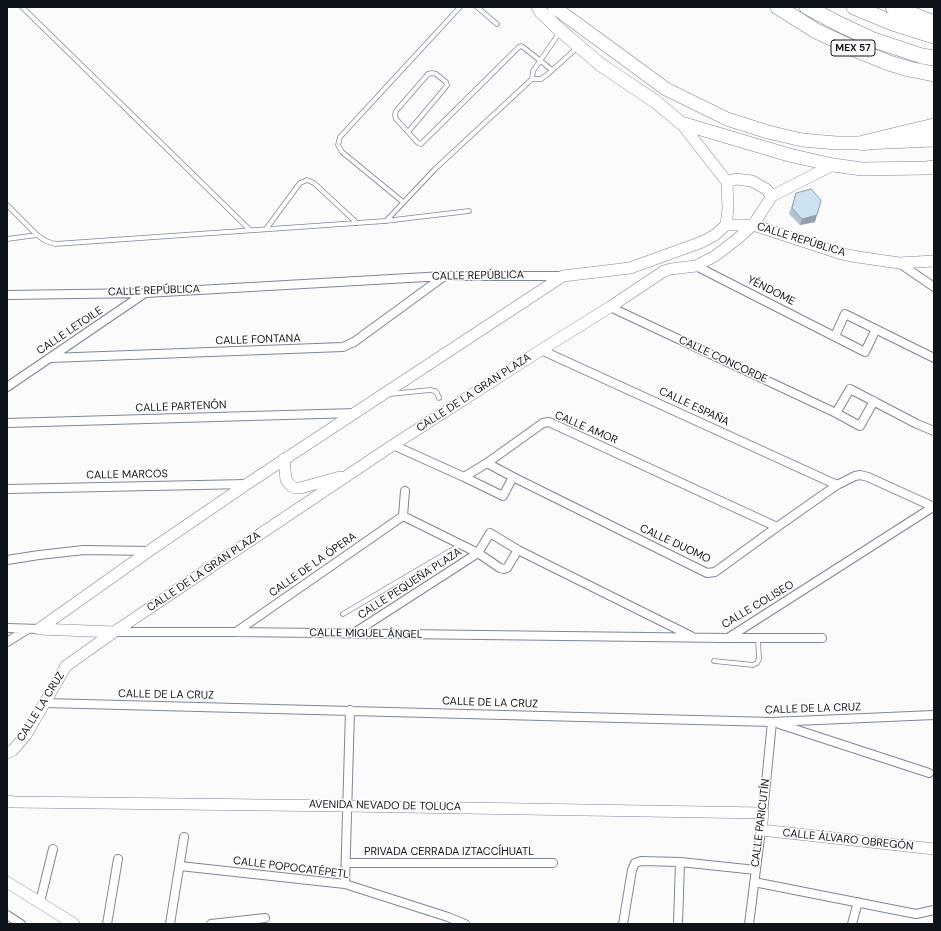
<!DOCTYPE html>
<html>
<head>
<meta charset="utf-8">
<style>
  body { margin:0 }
  #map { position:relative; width:941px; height:931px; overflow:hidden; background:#fbfbfb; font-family:"DM Sans",sans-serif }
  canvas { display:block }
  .frame { position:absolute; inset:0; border:8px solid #0f131a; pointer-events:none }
</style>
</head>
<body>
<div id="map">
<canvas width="941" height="931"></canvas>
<div class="frame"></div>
</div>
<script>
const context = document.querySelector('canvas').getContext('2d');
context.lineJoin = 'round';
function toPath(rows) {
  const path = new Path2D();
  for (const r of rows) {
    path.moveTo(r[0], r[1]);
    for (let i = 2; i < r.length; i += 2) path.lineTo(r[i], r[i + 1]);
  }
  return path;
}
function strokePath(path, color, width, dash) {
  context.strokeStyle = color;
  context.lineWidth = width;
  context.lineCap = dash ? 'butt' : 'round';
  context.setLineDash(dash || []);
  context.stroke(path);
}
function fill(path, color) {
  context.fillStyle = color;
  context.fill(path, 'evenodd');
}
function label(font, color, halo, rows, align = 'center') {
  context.font = font + ' "DM Sans",sans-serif';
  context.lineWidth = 3;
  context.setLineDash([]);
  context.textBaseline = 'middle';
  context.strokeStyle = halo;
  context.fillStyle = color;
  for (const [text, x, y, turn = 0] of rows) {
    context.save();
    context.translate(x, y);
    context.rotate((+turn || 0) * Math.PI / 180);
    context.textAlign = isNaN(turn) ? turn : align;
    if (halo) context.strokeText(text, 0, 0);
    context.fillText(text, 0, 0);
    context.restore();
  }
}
const lane = toPath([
  [22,7,250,230],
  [477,7,497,24],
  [532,79,541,79,548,74,578,47],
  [408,132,445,88,447,85,446,82,436,74,432,73,428,74,396,111,395,115,396,119,408,132,418,143,421,144,423,142,519,47,521,46,523,47,552,70],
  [403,202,342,152,338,145,340,137,460,7],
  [7,205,37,235,46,241,55,244,385,221,469,211],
  [386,221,435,169,532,79,533,71,560,32],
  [266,229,300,183,307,180,314,183,357,223],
  [7,239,37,235],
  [390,394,430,390,435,391,437,393,439,398],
  [343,614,460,545],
  [714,661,753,665,757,663,759,659,758,638]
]);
const street = toPath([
  [899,263,934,287],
  [696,266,865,352,876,329],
  [7,295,146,293,444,276,563,276],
  [610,307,836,413,860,426,874,401],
  [835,336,845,314,934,358],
  [541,350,837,485],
  [50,358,343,347,354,342,443,277],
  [7,387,145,293],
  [836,413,850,389,917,424,934,431],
  [7,423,355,413],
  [393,445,464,477,503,496,513,477],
  [487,463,513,477,707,573,715,572,777,527,837,485,855,476,860,475,868,477,934,507],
  [464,477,487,463,543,423,549,422,777,527],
  [7,489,247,484],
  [405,491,403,516,478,553,500,568,504,569,507,568,518,550],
  [7,560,39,555,84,550,149,551],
  [7,628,39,629],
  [114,632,236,632,728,638,933,507],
  [236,632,403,516],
  [354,633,478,553,490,533,518,550,691,636],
  [729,638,822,638],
  [7,642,28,629],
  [45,703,772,722,934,715],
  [779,724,929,773],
  [763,813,772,722],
  [346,863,553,863],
  [180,866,345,884,448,917,465,924],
  [754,882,916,914,934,910],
  [345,884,350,710],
  [40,902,53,849],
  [7,915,21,924],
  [107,924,118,859],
  [170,924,184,837],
  [211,924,265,918],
  [623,924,632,870,635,863,641,861,680,862,756,870],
  [678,924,680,862],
  [749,924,761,830],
  [852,924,858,902]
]);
const secondary = toPath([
  [681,123,727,182,728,209,726,225],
  [727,182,736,179,752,181,766,189,772,196],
  [284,459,286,480,291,486,295,488,300,488,340,477],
  [39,629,149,551,247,484,563,276,630,268,702,242,715,235,726,225,753,225,842,254,858,257,899,263,934,261],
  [39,629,114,632],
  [7,753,13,750,26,735,66,666,114,632,393,445,541,350,610,307,664,271,671,269,696,266,715,256,736,240,753,225,772,196,833,165],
  [7,801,14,802,347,806,763,813,761,830,934,849],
  [7,882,74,924]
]);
const primary = toPath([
  [538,7,541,12,561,31,601,65,656,102,681,123,789,155,833,165,862,169,926,168,934,167],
  [554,7,666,89,727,119,768,132,802,140,836,143,863,143,934,140]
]);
const highway = toPath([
  [778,7,816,31,857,50,889,63,909,69,934,74],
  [807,7,837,23,871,39,922,56,934,58],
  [854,7,893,23,934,36],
  [893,7,934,23],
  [863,143,934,126]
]);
strokePath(lane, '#7d8799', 5.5);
strokePath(street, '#7d8799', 10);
strokePath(secondary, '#7d8799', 12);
strokePath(primary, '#7d8799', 14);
strokePath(highway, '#7d8799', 16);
strokePath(lane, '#fff', 4);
strokePath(street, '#fff', 8);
strokePath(secondary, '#fff', 11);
strokePath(primary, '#fff', 13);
strokePath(highway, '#fff', 15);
fill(toPath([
  [796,193,815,222,800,225,789,214]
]), '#b1c3cf');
fill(toPath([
  [817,215,815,222,800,225,802,219]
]), '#909fa9');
const building = toPath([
  [811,189,821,200,817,215,802,219,792,208,796,193,811,189]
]);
fill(building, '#cee3f1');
strokePath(building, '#909fa9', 1);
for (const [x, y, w] of [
  [853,48,44]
]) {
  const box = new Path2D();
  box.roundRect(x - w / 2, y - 8, w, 16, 3);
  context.fillStyle = '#fff';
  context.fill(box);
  strokePath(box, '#0f131a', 1);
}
label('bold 10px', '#0f131a', null, [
  ["MEX 57",853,48]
]);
label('11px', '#0f131a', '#fff', [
  ["CALLE REPÚBLICA",801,240,17],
  ["CALLE REPÚBLICA",478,276,-1],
  ["CALLE REPÚBLICA",154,291,-2],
  ["YÉNDOME",771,291,27],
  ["CALLE LETOILE",70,331,-34],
  ["CALLE FONTANA",258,340,-2],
  ["CALLE CONCORDE",723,360,25],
  ["CALLE DE LA GRAN PLAZA",474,393,-33],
  ["CALLE PARTENÓN",181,407,-2],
  ["CALLE ESPAÑA",694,407,25],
  ["CALLE AMOR",586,428,23],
  ["CALLE MARCOS",127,475,-1],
  ["CALLE DUOMO",675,544,25],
  ["CALLE DE LA ÓPERA",313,565,-35],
  ["CALLE DE LA GRAN PLAZA",204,572,-34],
  ["CALLE PEQUEÑA PLAZA",410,584,-33],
  ["CALLE COLISEO",758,605,-31],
  ["CALLE MIGUEL ÁNGEL",366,634,1],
  ["CALLE DE LA CRUZ",166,695,1],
  ["CALLE DE LA CRUZ",490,703,2],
  ["CALLE LA CRUZ",41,707,-58],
  ["CALLE DE LA CRUZ",813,709,-2],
  ["AVENIDA NEVADO DE TOLUCA",385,806,1],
  ["CALLE PARICUTÍN",761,823,-83],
  ["CALLE ÁLVARO OBREGÓN",848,840,6],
  ["PRIVADA CERRADA IZTACCÍHUATL",449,852],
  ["CALLE POPOCATÉPETL",291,868,7]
]);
</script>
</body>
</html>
